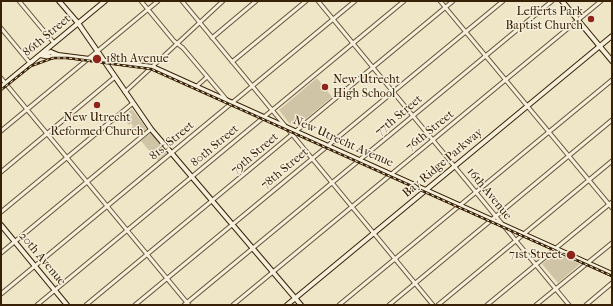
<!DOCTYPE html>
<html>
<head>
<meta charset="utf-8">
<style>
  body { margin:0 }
  #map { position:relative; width:613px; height:306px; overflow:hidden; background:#efe6c8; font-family:"IM FELL French Canon",serif }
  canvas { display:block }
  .frame { position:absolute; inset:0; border:2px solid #372005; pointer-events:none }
</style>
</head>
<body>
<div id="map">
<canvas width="613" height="306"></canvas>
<div class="frame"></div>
</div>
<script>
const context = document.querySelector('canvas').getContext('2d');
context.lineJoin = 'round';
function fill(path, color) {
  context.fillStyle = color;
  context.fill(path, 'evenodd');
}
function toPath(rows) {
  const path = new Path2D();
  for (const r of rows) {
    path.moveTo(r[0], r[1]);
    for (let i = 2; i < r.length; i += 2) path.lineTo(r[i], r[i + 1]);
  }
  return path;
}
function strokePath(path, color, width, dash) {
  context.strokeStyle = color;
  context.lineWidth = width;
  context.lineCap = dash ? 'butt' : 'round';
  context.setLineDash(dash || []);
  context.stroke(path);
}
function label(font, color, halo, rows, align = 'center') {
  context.font = font + ' "IM FELL French Canon",serif';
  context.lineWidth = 3;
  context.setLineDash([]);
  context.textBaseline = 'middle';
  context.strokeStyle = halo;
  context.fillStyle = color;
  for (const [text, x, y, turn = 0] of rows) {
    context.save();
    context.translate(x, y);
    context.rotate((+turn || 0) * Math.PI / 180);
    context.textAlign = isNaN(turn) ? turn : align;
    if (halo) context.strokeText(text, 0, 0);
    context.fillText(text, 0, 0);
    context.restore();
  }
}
fill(toPath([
  [317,78,332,97,297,126,289,123,279,110],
  [132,109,147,129,138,136,131,128,133,126,131,123,129,125,122,117],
  [151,133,167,153,158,161,141,141],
  [556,253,580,264,558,283,542,264]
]), '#d0c4a7');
const street = toPath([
  [19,1,54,43],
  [141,1,174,41,183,48,226,99],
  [182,1,433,305],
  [318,1,569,305],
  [440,1,612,208],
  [1,28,30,63],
  [212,38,256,1],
  [232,62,306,1],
  [1,78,189,305],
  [197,86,207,77],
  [125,92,223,1],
  [1,131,158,1],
  [1,172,115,77],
  [1,212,133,103],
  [1,253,151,129],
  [1,294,355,1],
  [37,305,404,1],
  [86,305,453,1],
  [135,305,503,1],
  [184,305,552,1],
  [233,305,601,1],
  [339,305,612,80],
  [389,305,612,120],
  [438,305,612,161],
  [487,305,612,202],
  [536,305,612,243],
  [586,305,612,283]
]);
const secondary = toPath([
  [59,1,78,23,151,129,301,305],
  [562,1,612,61],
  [40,55,51,52,58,55,153,67,612,274],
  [40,55,50,57,58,55],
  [1,87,105,1],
  [1,225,67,305],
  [287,305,612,36]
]);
strokePath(street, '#655236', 5);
strokePath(secondary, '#372005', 6);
strokePath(street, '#f5efdb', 3);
strokePath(secondary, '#f5efdb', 4);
const rail = toPath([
  [1,90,31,66,53,58,68,58,151,69,612,276]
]);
strokePath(rail, '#372005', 2.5);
strokePath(rail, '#f5efdb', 1, [3]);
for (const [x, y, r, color] of [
  [591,19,4,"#8f2418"],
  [97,59,5,"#8f2418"],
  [325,87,4,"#8f2418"],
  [97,105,4,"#8f2418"],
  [571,255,5,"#8f2418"]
]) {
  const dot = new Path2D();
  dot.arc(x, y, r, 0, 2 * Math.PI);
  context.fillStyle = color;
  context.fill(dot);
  strokePath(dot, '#f5efdb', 1.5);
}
label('12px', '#372005', '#f5efdb', [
  ["Lefferts Park",583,12],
  ["Baptist Church",583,26],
  ["18th Avenue",106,59,"left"],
  ["New Utrecht",333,80,"left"],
  ["High School",333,94,"left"],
  ["New Utrecht",97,118,"center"],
  ["Reformed Church",97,132,"center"],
  ["71st Street",562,255]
], 'right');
label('12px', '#372005', '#f5efdb', [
  ["86th Street",47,36,-40],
  ["77th Street",399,116,-40],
  ["76th Street",430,131,-39],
  ["81st Street",172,141,-40],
  ["New Utrecht Avenue",343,142,24],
  ["80th Street",215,146,-40],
  ["79th Street",255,154,-40],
  ["Bay Ridge Parkway",443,163,-40],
  ["78th Street",285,169,-40],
  ["16th Avenue",489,194,51],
  ["20th Avenue",42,259,50]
]);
</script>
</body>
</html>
